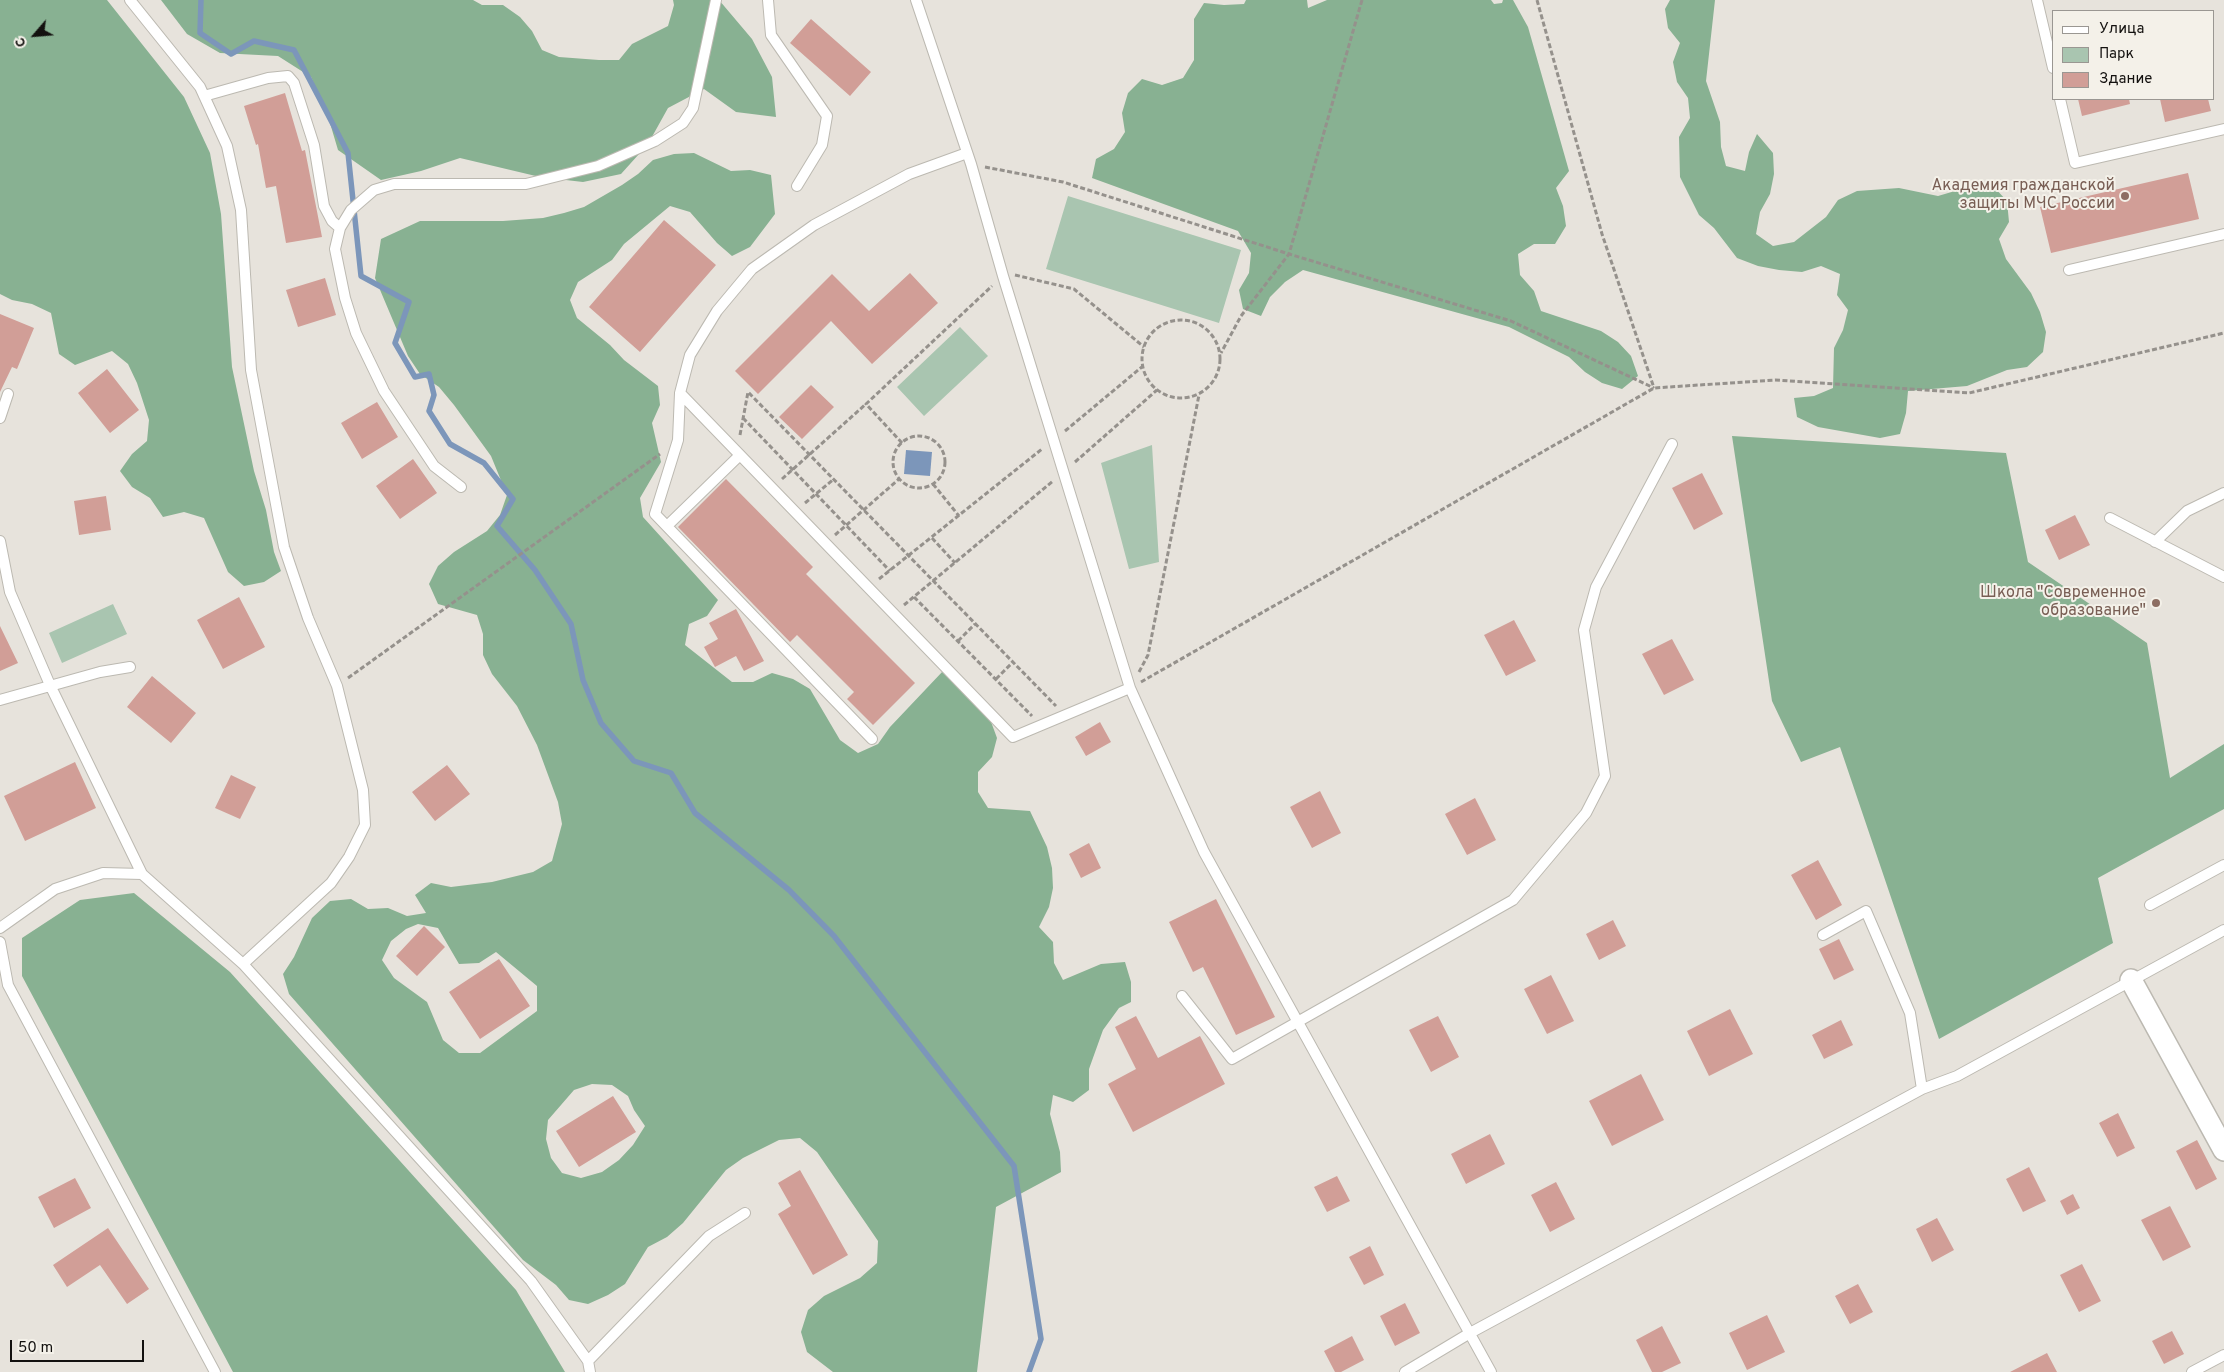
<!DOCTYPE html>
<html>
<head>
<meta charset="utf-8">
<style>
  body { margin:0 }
  #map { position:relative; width:2224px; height:1372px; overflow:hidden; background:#e7e3dc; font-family:Overpass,sans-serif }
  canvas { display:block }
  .legend { position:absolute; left:2052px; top:10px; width:162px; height:90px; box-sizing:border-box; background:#f4f1e9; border:1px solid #9a9792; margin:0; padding:6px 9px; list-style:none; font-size:15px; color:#13110f }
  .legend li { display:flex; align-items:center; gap:10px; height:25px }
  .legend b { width:25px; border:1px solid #9a9792 }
  .north { position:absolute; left:10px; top:10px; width:50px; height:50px; -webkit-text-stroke:4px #f4f1e9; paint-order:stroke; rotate:243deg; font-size:14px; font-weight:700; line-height:20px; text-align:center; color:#13110f }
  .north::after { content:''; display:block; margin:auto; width:18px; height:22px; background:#13110f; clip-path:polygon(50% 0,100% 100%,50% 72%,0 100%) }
  .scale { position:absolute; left:10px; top:1340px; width:134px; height:22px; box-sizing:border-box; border:2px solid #13110f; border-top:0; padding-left:6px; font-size:15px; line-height:18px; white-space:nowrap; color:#13110f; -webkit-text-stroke:4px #f4f1e9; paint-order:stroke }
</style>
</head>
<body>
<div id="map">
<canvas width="2224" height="1372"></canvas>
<ul class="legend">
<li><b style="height:6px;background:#fff"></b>Улица</li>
<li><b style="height:14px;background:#a9c5b0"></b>Парк</li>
<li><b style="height:14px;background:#d19e97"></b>Здание</li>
</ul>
<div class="north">С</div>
<div class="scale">50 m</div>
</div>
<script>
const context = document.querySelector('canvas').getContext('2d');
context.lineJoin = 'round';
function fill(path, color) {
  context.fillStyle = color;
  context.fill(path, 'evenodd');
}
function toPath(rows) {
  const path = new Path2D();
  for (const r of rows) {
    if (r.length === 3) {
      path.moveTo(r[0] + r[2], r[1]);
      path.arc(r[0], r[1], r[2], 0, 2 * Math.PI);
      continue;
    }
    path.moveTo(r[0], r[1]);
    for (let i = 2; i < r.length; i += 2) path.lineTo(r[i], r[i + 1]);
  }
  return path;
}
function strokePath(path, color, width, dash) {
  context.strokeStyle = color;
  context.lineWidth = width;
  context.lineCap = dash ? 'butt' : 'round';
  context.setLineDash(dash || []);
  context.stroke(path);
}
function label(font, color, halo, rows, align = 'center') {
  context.font = font + ' Overpass,sans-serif';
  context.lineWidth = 4;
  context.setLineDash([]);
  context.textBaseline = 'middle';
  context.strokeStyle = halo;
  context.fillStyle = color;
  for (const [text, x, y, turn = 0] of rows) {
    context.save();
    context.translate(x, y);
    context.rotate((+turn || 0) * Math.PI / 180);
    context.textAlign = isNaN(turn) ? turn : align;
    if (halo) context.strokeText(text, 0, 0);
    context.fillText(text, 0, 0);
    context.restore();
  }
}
fill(toPath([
  [1068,196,1241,250,1219,323,1046,269],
  [960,327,988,356,924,416,897,387],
  [1152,445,1159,562,1129,569,1101,463],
  [113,604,127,634,62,663,49,633]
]), '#a9c5b0');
fill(toPath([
  [0,0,107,0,184,97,210,153,221,214,232,367,254,471,266,510,274,552,281,571,264,582,244,586,228,572,204,518,184,512,163,517,150,498,132,487,120,471,132,454,147,441,149,420,137,383,128,364,112,351,75,365,59,354,51,313,32,304,12,300,0,294],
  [161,0,473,0,482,5,503,5,520,17,532,31,542,50,559,57,599,60,619,60,632,44,668,26,674,5,673,0,719,0,752,39,772,77,776,117,736,112,704,89,668,108,648,144,621,174,583,182,540,177,460,158,421,171,381,180,338,150,327,113,311,77,278,56,220,53,187,34],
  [1246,0,1307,0,1308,8,1327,0,1491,0,1494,4,1502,3,1503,0,1513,0,1528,27,1569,171,1556,188,1563,206,1566,226,1555,244,1534,244,1518,254,1520,275,1534,291,1541,311,1601,331,1618,342,1631,356,1638,376,1622,389,1602,383,1585,372,1569,357,1509,327,1303,270,1285,282,1270,297,1261,316,1243,309,1239,290,1249,273,1251,253,1238,231,1092,178,1096,159,1114,149,1125,132,1122,113,1128,93,1142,79,1162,85,1183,78,1194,60,1194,19,1204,3,1224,5,1244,4],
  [1670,0,1715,0,1706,81,1720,122,1721,147,1726,166,1745,171,1749,152,1757,134,1773,153,1774,174,1770,194,1760,212,1756,234,1773,246,1794,242,1826,217,1838,200,1857,191,1899,188,1938,196,1972,186,1993,186,2007,201,2009,222,1999,239,2006,259,2031,293,2040,312,2046,332,2043,352,2027,367,2007,370,1967,386,1908,391,1906,413,1900,434,1880,438,1818,427,1797,417,1794,398,1814,396,1833,388,1834,348,1843,330,1848,310,1837,295,1840,274,1821,266,1802,272,1779,270,1758,266,1737,258,1714,228,1699,215,1680,177,1679,137,1690,118,1688,98,1677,82,1673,62,1680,43,1668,28,1665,9],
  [694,153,731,171,750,170,771,175,775,214,750,247,732,256,717,243,690,212,670,206,624,244,612,260,578,282,570,300,577,318,610,345,624,360,658,386,660,405,652,423,661,462,640,498,643,517,718,600,707,616,689,624,685,645,732,682,753,682,772,673,793,679,810,689,840,740,858,753,878,744,890,727,943,671,990,719,997,738,992,757,978,772,978,792,988,808,1030,811,1047,847,1052,868,1053,888,1049,907,1039,927,1053,942,1054,963,1063,980,1101,964,1125,962,1131,982,1131,1002,1119,1008,1103,1030,1089,1069,1089,1090,1073,1102,1053,1095,1050,1114,1060,1152,1061,1172,996,1207,977,1372,833,1372,807,1352,801,1332,808,1310,824,1296,860,1278,877,1263,878,1241,817,1152,800,1138,779,1140,743,1158,726,1170,683,1223,667,1237,648,1247,625,1284,608,1295,588,1304,569,1300,556,1285,523,1260,289,994,283,974,294,957,312,918,330,901,351,899,368,909,388,908,407,916,426,913,415,895,431,883,451,887,492,882,533,872,552,861,562,824,558,802,537,745,517,706,492,674,483,655,483,634,477,615,438,604,429,584,438,566,454,552,487,531,500,515,507,495,491,456,454,405,439,387,420,374,408,356,375,278,381,239,420,221,503,221,543,218,564,213,584,207,622,185,638,174,653,160,674,154],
  [418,924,438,928,459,964,479,963,496,952,537,986,537,1011,480,1053,459,1053,443,1040,427,1002,394,978,382,960,391,941,406,929],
  [592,1084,612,1085,628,1096,634,1110,645,1126,633,1145,619,1160,602,1172,581,1178,562,1173,551,1158,546,1139,548,1120,574,1090],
  [1732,436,2006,453,2028,562,2147,643,2170,778,2224,744,2224,809,2098,878,2113,943,1939,1039,1840,747,1801,762,1772,701],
  [134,893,230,972,516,1290,565,1372,233,1372,22,976,22,938,80,900]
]), '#88b192');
fill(toPath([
  [906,450,932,452,930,476,904,474]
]), '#7c96ba');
strokePath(toPath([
  [201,0,200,33,231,54,254,41,294,50,348,153,361,276,409,302,395,343,415,377,429,374,434,395,429,411,450,444,484,463,513,499,497,526,535,570,571,624,583,680,601,723,634,761,671,773,695,813,789,890,834,936,1014,1166,1041,1339,1029,1372]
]), '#7c96ba', 5.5);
fill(toPath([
  [811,19,871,72,850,96,790,43],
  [285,93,302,151,305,150,322,237,286,243,276,186,266,188,258,144,256,145,244,106],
  [2078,99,2129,99,2130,104,2082,116],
  [2160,99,2208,99,2211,111,2165,122],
  [2188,173,2199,219,2051,253,2040,207],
  [664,220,716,265,640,352,589,307],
  [910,273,938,303,872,364,831,321,758,394,735,371,832,274,869,311],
  [325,278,336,315,298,327,286,290],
  [0,314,34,328,17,369,12,367,0,392],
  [107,369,139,410,110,433,78,393],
  [811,385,834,407,802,439,779,417],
  [377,402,398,437,362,459,341,423],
  [413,459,437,493,400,519,376,486],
  [1702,473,1723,514,1694,530,1672,488],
  [726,479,813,567,806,574,915,683,873,725,847,699,854,692,797,635,790,642,678,527],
  [106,496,111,530,79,535,74,501],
  [2075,515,2090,545,2059,560,2045,530],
  [239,597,265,647,223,669,197,620],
  [736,609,764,661,744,671,736,656,715,667,704,647,718,639,709,623],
  [1514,620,1536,661,1506,676,1484,635],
  [0,626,18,663,0,671],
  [1672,639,1694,680,1664,695,1642,654],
  [152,676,196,713,171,743,127,707],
  [1100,722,1111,742,1086,756,1075,737],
  [75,762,96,808,25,841,4,796],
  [447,765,470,794,435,821,412,792],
  [231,775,256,787,240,819,215,808],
  [1320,791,1341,833,1312,848,1290,807],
  [1475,798,1496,840,1467,855,1445,814],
  [1089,843,1101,868,1081,878,1069,854],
  [1818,860,1842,905,1816,920,1791,875],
  [1216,899,1275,1017,1236,1035,1203,967,1193,972,1169,922],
  [1613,920,1626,946,1599,960,1586,934],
  [424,926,445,947,417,976,396,956],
  [1839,939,1854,970,1834,980,1819,949],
  [499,959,530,1006,480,1039,449,992],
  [1551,975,1574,1021,1547,1034,1524,989],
  [1730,1009,1753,1054,1709,1076,1687,1031],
  [1136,1016,1158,1058,1200,1036,1225,1084,1133,1132,1108,1084,1136,1069,1115,1027],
  [1438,1016,1459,1057,1431,1072,1409,1030],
  [1841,1020,1853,1045,1824,1059,1812,1035],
  [1641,1074,1664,1120,1612,1146,1589,1101],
  [613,1096,636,1132,579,1167,556,1131],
  [2118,1113,2135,1148,2117,1157,2099,1123],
  [1490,1134,1505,1164,1466,1184,1451,1154],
  [2197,1140,2217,1179,2196,1190,2176,1151],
  [2029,1167,2046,1201,2023,1212,2006,1179],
  [800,1170,848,1255,813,1275,778,1214,791,1206,778,1183],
  [1337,1176,1350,1201,1327,1212,1314,1187],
  [75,1178,91,1208,54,1228,38,1197],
  [1556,1182,1575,1219,1550,1232,1531,1195],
  [2073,1194,2080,1208,2067,1215,2060,1201],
  [2170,1206,2191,1247,2163,1261,2141,1220],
  [1937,1218,1954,1250,1932,1262,1916,1229],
  [108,1228,149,1289,127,1304,100,1265,67,1287,53,1265],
  [1370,1246,1384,1275,1364,1285,1349,1257],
  [2082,1264,2101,1301,2079,1312,2060,1275],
  [1858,1284,1873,1312,1850,1324,1835,1296],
  [1405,1303,1420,1333,1395,1346,1380,1316],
  [1767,1315,1785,1352,1747,1370,1729,1333],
  [1662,1326,1681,1363,1662,1372,1652,1372,1636,1340],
  [2172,1331,2184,1354,2164,1364,2152,1341],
  [1352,1336,1364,1360,1341,1372,1335,1372,1324,1351],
  [2047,1353,2057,1372,2010,1372]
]), '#d19e97');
const lane = toPath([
  [130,0,200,87,227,146,241,210,251,370,284,547,308,618,337,686,363,790,365,825,349,857,331,883,243,964],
  [768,0,771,35,827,116,822,145,797,186],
  [916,0,971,164,1003,276,1130,688,1204,852,1491,1372],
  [2037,0,2053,68],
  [204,96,268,78,288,76,294,83,314,145,324,206,332,221,340,228],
  [2060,99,2075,163,2224,129],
  [967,153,909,174,814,225,752,269,717,311,690,355,680,393,1013,737,1130,688],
  [2069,270,2224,234],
  [680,393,678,440,655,514,872,739],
  [0,418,8,394],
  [461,487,434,466,384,391,356,333,345,298,335,249,340,228,351,210,374,190,394,184,526,184,598,166,655,141,683,123,693,108,716,0],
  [2110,518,2224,577],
  [667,526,740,455],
  [0,541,10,592,50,685,142,874],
  [2155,542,2187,511,2224,493],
  [0,700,100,672,130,667],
  [2150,905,2224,865],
  [0,928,55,889,103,873,142,874,243,964,531,1281,588,1361,590,1372],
  [1823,935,1866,911,1910,1013,1922,1089],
  [0,942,8,985,215,1372],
  [1182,996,1232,1059,1513,900,1586,813,1605,776,1584,630,1596,587,1672,444],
  [588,1361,709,1236,745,1213],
  [1405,1372,1470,1333,1922,1089,1957,1076,2224,930],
  [2192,1372,2224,1355]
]);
const street = toPath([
  [2131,980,2224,1150]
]);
strokePath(lane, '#bcb9b1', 12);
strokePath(street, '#bcb9b1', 24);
strokePath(toPath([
  [1362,0,1289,254,1511,321,1654,388],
  [1537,0,1602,234,1654,388],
  [985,167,1063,182,1289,254,1241,316,1221,353],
  [1015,275,1074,289,1144,347],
  [1181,359,39],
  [743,418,890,571],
  [1065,431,1143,366],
  [740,435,748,392,1056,706],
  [919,462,26],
  [902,443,866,404,992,286],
  [1075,462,1157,390],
  [782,479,866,404],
  [933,484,959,516],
  [805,503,834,479],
  [835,535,899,479],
  [932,538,955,563],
  [879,579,1042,449],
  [914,597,1032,716],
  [904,605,1053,481],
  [958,641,975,624],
  [1139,672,1148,655,1199,395],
  [348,678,660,454],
  [996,679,1013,662],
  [1141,682,1654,388,1775,380,1969,393,2224,333]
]), '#95918c', 3, [5, 2.5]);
strokePath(lane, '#fff', 10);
strokePath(street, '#fff', 21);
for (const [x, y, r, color] of [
  [2125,196,5,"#8d6e63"],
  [2156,603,5,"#8d6e63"]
]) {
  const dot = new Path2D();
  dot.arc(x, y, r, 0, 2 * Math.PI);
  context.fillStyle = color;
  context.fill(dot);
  strokePath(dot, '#f4f1e9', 2);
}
label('16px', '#785e54', '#f4f1e9', [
  ["Академия гражданской",2115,187],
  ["защиты МЧС России",2115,205],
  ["Школа \"Современное",2146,594],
  ["образование\"",2146,612]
], 'right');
</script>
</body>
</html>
